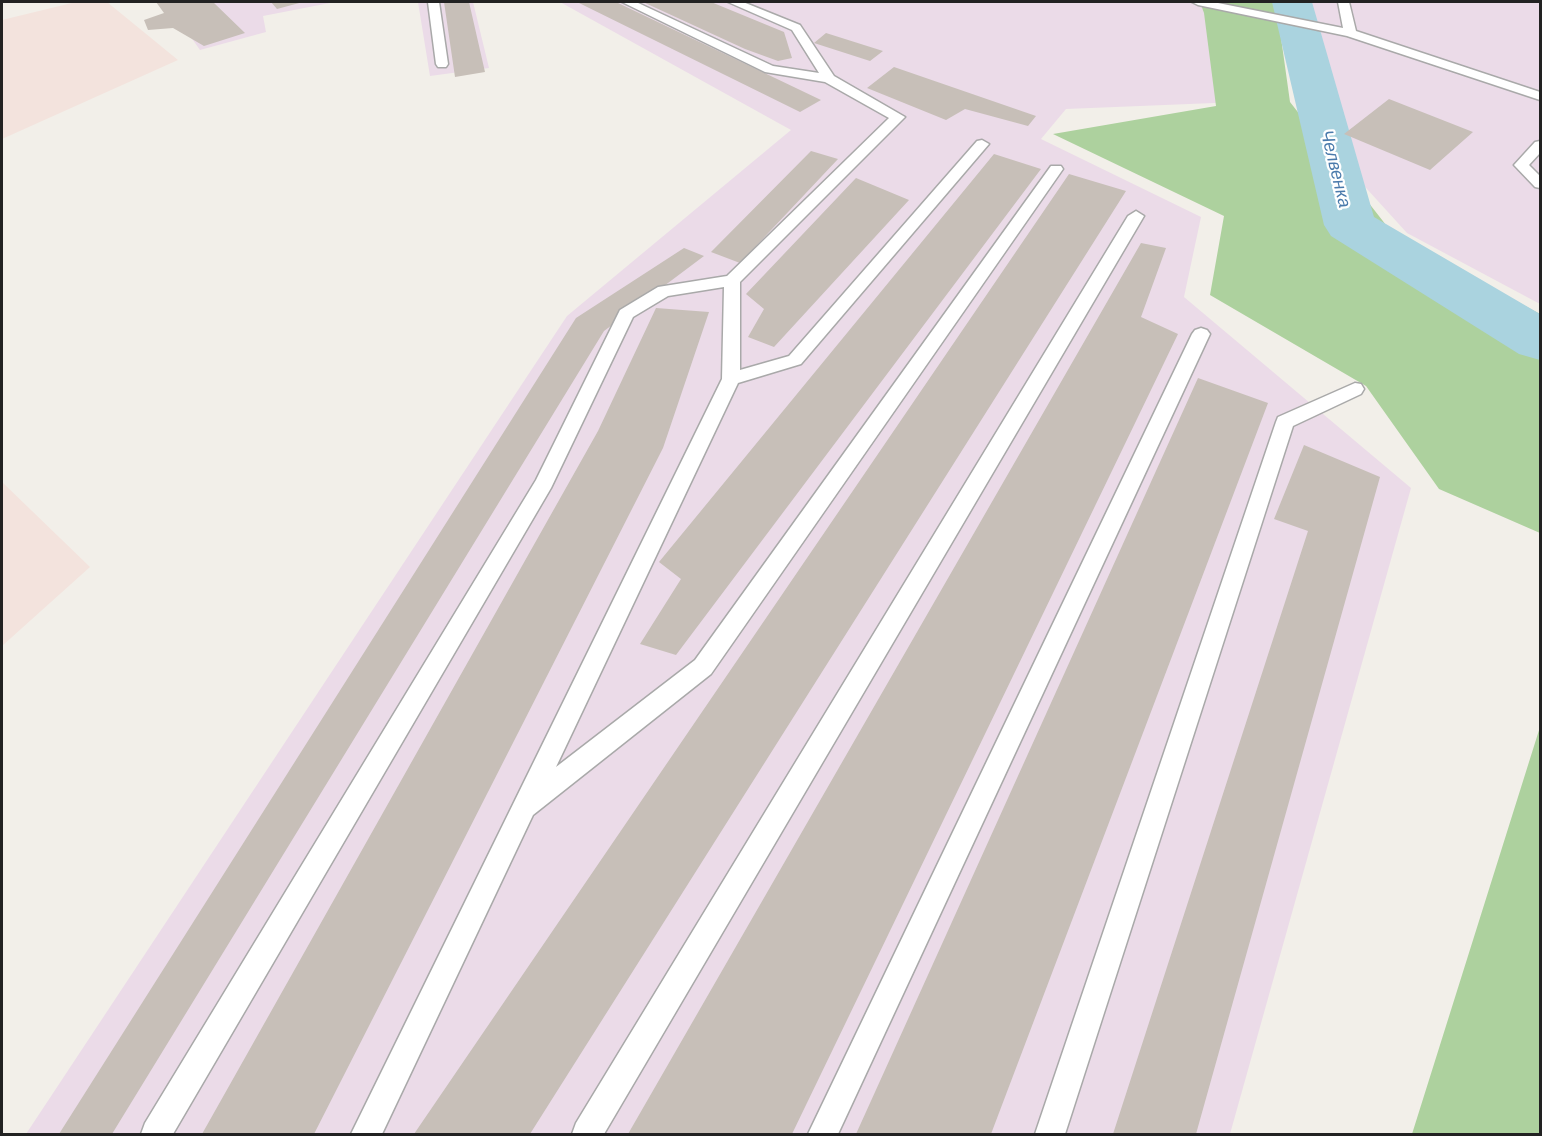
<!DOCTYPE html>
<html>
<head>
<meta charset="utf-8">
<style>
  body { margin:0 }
  #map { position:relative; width:1542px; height:1136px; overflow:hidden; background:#f2efe9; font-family:Helvetica,sans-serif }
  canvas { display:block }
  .frame { position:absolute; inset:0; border:3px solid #222; pointer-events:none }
</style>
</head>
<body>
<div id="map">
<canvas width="1542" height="1136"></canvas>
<div class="frame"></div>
</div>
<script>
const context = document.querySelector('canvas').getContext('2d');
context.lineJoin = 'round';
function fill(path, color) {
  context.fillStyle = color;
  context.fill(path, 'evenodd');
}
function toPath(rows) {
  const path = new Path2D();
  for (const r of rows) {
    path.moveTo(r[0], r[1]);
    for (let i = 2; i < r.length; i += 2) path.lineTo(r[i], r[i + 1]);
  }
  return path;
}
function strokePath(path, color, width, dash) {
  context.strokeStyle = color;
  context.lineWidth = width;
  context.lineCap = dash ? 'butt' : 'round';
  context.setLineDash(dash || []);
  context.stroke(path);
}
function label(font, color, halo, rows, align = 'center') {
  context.font = font + ' Helvetica,sans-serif';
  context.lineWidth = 4.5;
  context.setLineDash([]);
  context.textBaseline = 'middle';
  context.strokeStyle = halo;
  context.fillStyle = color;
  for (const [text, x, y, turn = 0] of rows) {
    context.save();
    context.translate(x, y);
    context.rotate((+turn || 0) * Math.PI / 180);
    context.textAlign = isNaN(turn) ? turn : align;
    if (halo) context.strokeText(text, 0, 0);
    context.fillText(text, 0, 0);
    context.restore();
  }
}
fill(toPath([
  [166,2,335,2,263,16,266,32,200,50],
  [418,2,473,2,489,68,430,76],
  [560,2,1262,2,1288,100,1066,109,1041,139,1201,217,1184,297,1411,488,1230,1134,26,1134,567,316,791,130],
  [1300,2,1540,2,1540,304,1407,233,1357,178,1313,63]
]), '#ebdbe8');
fill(toPath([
  [76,2,107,2,178,60,2,139,2,20],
  [2,482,90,567,2,646]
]), '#f3e3dd');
fill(toPath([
  [1200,2,1276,2,1290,102,1393,234,1540,314,1540,533,1439,489,1366,386,1210,295,1224,216,1053,134,1216,106,1204,13],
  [1540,727,1540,1134,1412,1134]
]), '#add19e');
fill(toPath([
  [1272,2,1312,2,1374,217,1540,314,1540,360,1519,354,1331,236,1324,225,1272,2]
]), '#aad3df');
fill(toPath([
  [156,2,213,2,245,33,204,46,173,28,148,30,144,20,164,13],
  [271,2,303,2,277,9],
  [444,2,469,2,485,72,455,77],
  [577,2,616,2,821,100,800,112],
  [643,2,711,2,784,32,792,58,778,61,745,49],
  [826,33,883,51,870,61,814,43],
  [894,67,1036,116,1028,126,965,109,946,120,867,88],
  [1389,99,1473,132,1430,170,1344,134],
  [811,151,838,159,740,263,711,252],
  [994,154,1041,169,676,655,640,644,681,579,659,562],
  [1069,174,1126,191,530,1134,414,1134],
  [856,178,909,200,774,347,748,337,764,309,746,294],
  [1141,243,1166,248,1141,317,1178,334,792,1134,628,1134],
  [684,248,704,256,604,331,112,1134,59,1134,576,318],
  [656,308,709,312,663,448,314,1134,202,1134,598,431],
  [1198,378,1268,403,991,1134,856,1134],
  [1304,445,1380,477,1196,1134,1113,1134,1308,531,1274,519]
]), '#c7bfb8');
const lane = toPath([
  [428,2,439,2,448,64,446,67,438,67,436,64,428,2],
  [622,2,636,2,773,66,819,73,792,30,728,2,743,2,800,25,834,76,905,117,740,282,740,370,789,356,977,141,982,140,989,144,801,364,738,383,556,767,695,660,1051,166,1061,166,1063,169,711,674,533,815,382,1134,351,1134,722,379,724,287,668,296,633,317,551,488,173,1134,141,1134,145,1123,536,480,620,310,658,287,727,276,889,118,825,82,765,72,622,2],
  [1192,2,1213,2,1343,28,1338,2,1349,2,1356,31,1540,92,1540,100,1347,36,1198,5,1192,2],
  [1540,141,1540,153,1529,165,1540,176,1540,188,1535,187,1514,165,1535,142,1540,141],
  [1136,211,1144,216,604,1134,572,1134,576,1123,1128,216,1136,211],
  [1201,328,1207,330,1210,334,838,1134,808,1134,1192,334,1195,330,1201,328],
  [1355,383,1361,384,1364,389,1361,394,1293,426,1065,1134,1035,1134,1276,422,1278,417,1355,383]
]);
strokePath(lane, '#a9a9a9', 3);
fill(lane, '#fff');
label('italic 18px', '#4a7aab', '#fff', [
  ["Челвенка",1335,169,76]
]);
</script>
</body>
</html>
